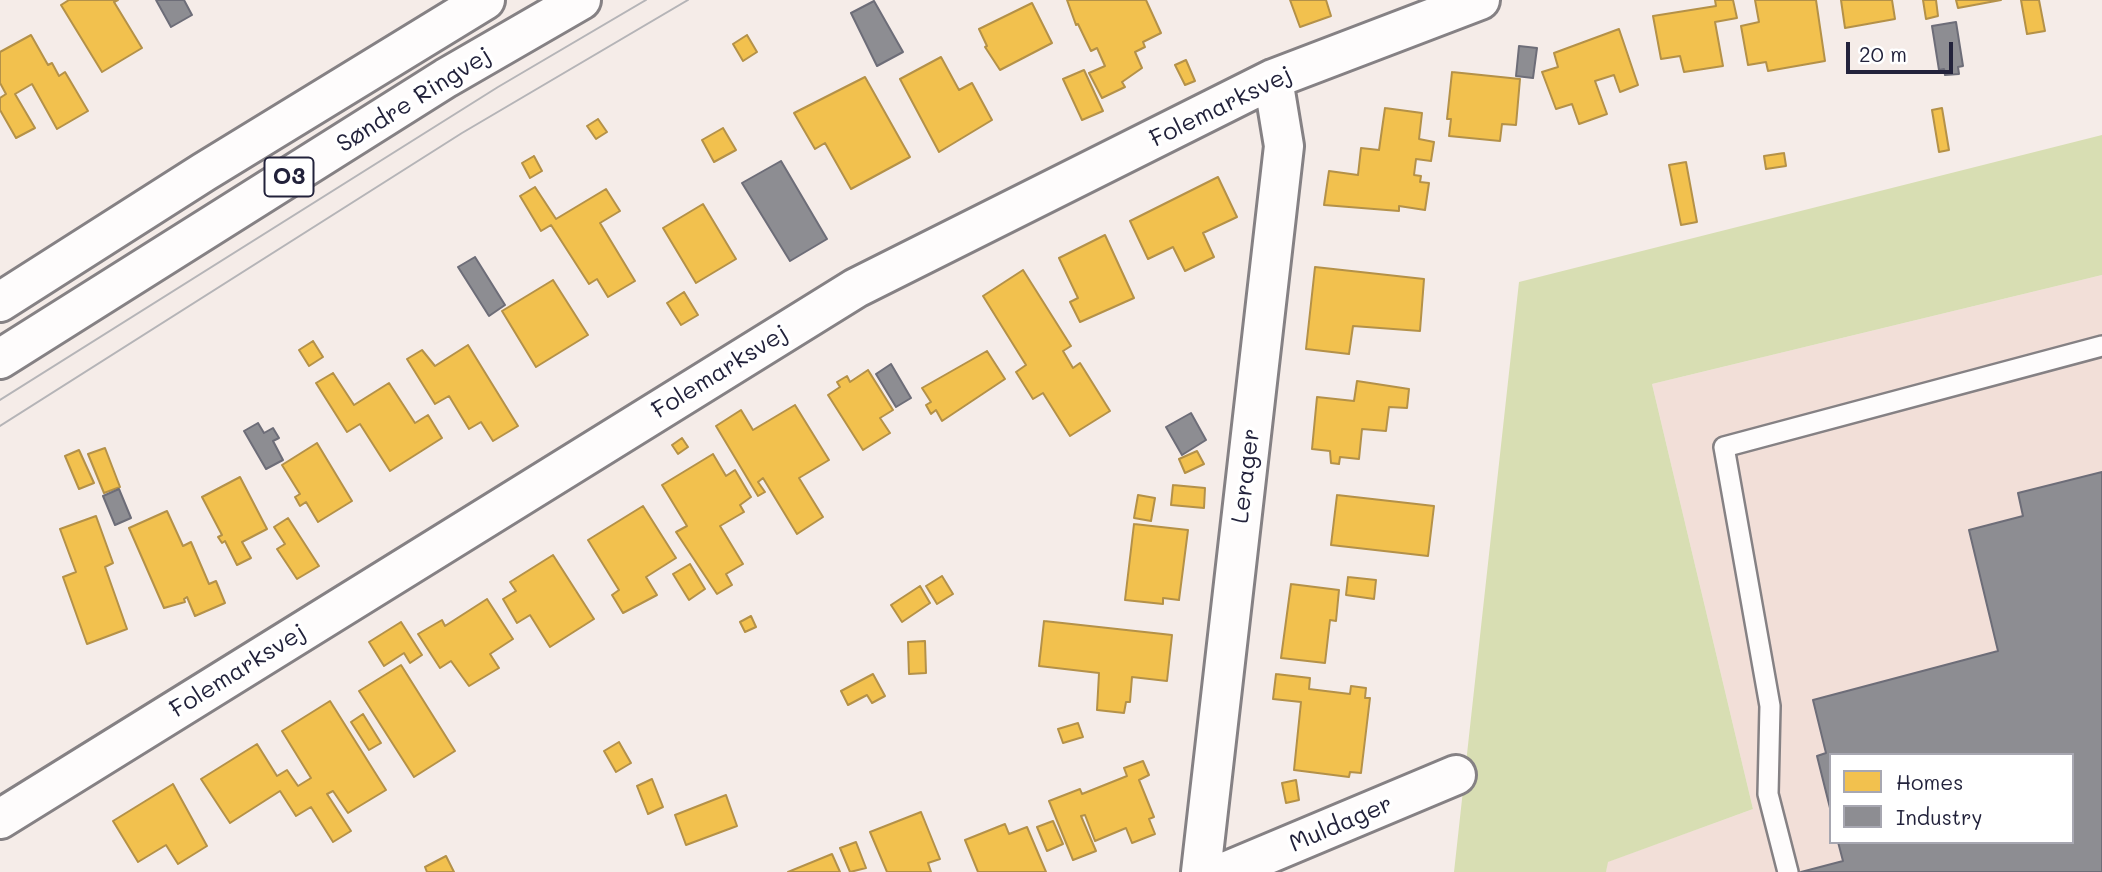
<!DOCTYPE html>
<html>
<head>
<meta charset="utf-8">
<style>
  body { margin:0 }
  #map { position:relative; width:2102px; height:872px; overflow:hidden; background:#f5ece8; font-family:Mali,sans-serif }
  canvas { display:block }
  .legend { position:absolute; left:1829px; top:753px; width:245px; height:91px; box-sizing:border-box; background:#fff; border:2px solid #a7a7b1; margin:0; padding:9px 12px; list-style:none; font-size:21px; color:#22223b }
  .legend li { display:flex; align-items:center; gap:14px; height:35px }
  .legend b { width:35px; border:2px solid #a7a7b1 }
  .scale { position:absolute; left:1846px; top:42px; width:107px; height:32px; box-sizing:border-box; border:4px solid #22223b; border-top:0; padding-left:9px; font-size:21px; line-height:24px; white-space:nowrap; color:#22223b; -webkit-text-stroke:5px #fff; paint-order:stroke }
</style>
</head>
<body>
<div id="map">
<canvas width="2102" height="872"></canvas>
<ul class="legend">
<li><b style="height:19px;background:#f2c14e"></b>Homes</li>
<li><b style="height:19px;background:#8d8d92"></b>Industry</li>
</ul>
<div class="scale">20 m</div>
</div>
<script>
const context = document.querySelector('canvas').getContext('2d');
context.lineJoin = 'round';
function fill(path, color) {
  context.fillStyle = color;
  context.fill(path, 'evenodd');
}
function toPath(rows) {
  const path = new Path2D();
  for (const r of rows) {
    path.moveTo(r[0], r[1]);
    for (let i = 2; i < r.length; i += 2) path.lineTo(r[i], r[i + 1]);
  }
  return path;
}
function strokePath(path, color, width, dash) {
  context.strokeStyle = color;
  context.lineWidth = width;
  context.lineCap = dash ? 'butt' : 'round';
  context.setLineDash(dash || []);
  context.stroke(path);
}
function label(font, color, halo, rows, align = 'center') {
  context.font = font + ' Mali,sans-serif';
  context.lineWidth = 7;
  context.setLineDash([]);
  context.textBaseline = 'middle';
  context.strokeStyle = halo;
  context.fillStyle = color;
  for (const [text, x, y, turn = 0] of rows) {
    context.save();
    context.translate(x, y);
    context.rotate((+turn || 0) * Math.PI / 180);
    context.textAlign = isNaN(turn) ? turn : align;
    if (halo) context.strokeText(text, 0, 0);
    context.fillText(text, 0, 0);
    context.restore();
  }
}
fill(toPath([
  [2102,275,2102,872,1606,872,1607,862,1753,809,1652,384],
  [1831,755,2072,755,2072,842,1831,842]
]), '#f2dfd8');
fill(toPath([
  [2102,135,2102,275,1652,384,1753,809,1608,862,1606,872,1454,872,1519,282]
]), '#d8deb3');
const homes = toPath([
  [69,0,118,0,114,2,142,48,102,72,61,5,69,0],
  [1067,0,1146,0,1161,33,1143,42,1145,47,1135,52,1142,68,1122,82,1125,87,1102,98,1089,73,1105,66,1097,48,1091,51,1078,24,1076,25,1067,0],
  [1290,0,1326,0,1331,16,1300,27,1290,0],
  [1715,0,1733,0,1737,18,1715,22,1723,66,1684,72,1680,56,1661,59,1653,16,1716,6,1715,0],
  [1755,0,1816,0,1825,61,1768,71,1766,62,1748,65,1741,26,1759,22,1755,0],
  [1841,0,1892,0,1895,19,1845,28,1841,0],
  [1923,0,1936,0,1938,16,1926,19,1923,0],
  [1956,0,2001,0,1958,8,1956,0],
  [2021,0,2039,0,2045,31,2027,34,2021,0],
  [1032,3,1052,43,1000,70,985,47,987,46,979,29,1032,3],
  [1619,29,1638,85,1620,92,1614,75,1595,81,1607,114,1579,124,1572,104,1556,109,1542,72,1558,67,1554,53,1619,29],
  [31,35,48,65,52,63,59,76,65,72,88,111,57,129,32,84,15,94,35,128,16,138,0,110,0,98,6,94,0,83,0,52,31,35],
  [747,35,757,52,743,61,733,44,747,35],
  [941,57,959,90,972,83,992,120,939,152,900,79,941,57],
  [1186,60,1195,81,1185,85,1175,65,1186,60],
  [1084,70,1103,111,1082,120,1063,79,1084,70],
  [1452,72,1520,79,1516,125,1502,124,1500,141,1449,136,1451,119,1447,119,1452,72],
  [865,77,910,157,851,189,825,143,815,149,794,113,865,77],
  [1385,108,1422,113,1419,139,1434,142,1431,161,1416,159,1414,175,1421,176,1420,182,1429,183,1425,210,1399,206,1399,211,1324,205,1329,171,1358,175,1361,148,1379,150,1385,108],
  [1942,108,1949,150,1939,152,1932,110,1942,108],
  [598,119,607,132,596,139,587,126,598,119],
  [723,128,736,150,714,162,702,140,723,128],
  [1784,153,1786,166,1766,169,1764,156,1784,153],
  [534,156,542,171,530,178,522,163,534,156],
  [1686,162,1697,222,1681,225,1669,165,1686,162],
  [1218,177,1237,217,1203,233,1214,257,1185,271,1173,247,1148,259,1130,221,1218,177],
  [535,187,556,219,606,189,620,211,600,223,635,281,608,297,597,279,589,284,551,225,541,231,520,196,535,187],
  [703,204,736,259,696,283,663,228,703,204],
  [1105,235,1134,298,1080,322,1070,302,1078,298,1059,258,1105,235],
  [1315,267,1424,279,1420,331,1353,326,1349,354,1306,349,1315,267],
  [1023,270,1071,346,1063,351,1073,368,1080,363,1110,411,1070,436,1043,393,1033,399,1016,372,1026,365,983,296,1023,270],
  [553,280,588,335,536,367,502,311,553,280],
  [684,292,698,315,681,325,667,303,684,292],
  [313,341,323,357,309,366,299,350,313,341],
  [468,345,518,426,493,441,481,422,469,429,449,396,435,404,407,359,422,350,435,366,468,345],
  [987,351,1005,379,942,421,936,410,931,414,926,405,931,402,922,388,987,351],
  [868,370,893,410,880,418,890,433,863,450,828,395,840,387,837,382,847,376,850,382,868,370],
  [333,373,354,405,389,383,415,423,428,415,442,438,390,471,360,424,347,432,316,383,333,373],
  [1357,381,1409,389,1407,408,1389,407,1386,431,1362,429,1359,459,1340,457,1339,464,1331,463,1330,451,1312,449,1317,397,1354,401,1357,381],
  [795,405,829,460,799,478,823,517,797,534,763,478,758,482,765,492,758,496,716,426,741,410,753,430,795,405],
  [682,438,688,447,678,454,672,445,682,438],
  [317,443,352,501,318,522,306,502,300,506,295,497,300,494,282,465,317,443],
  [105,448,120,487,104,493,88,454,105,448],
  [79,450,94,483,79,489,65,456,79,450],
  [1197,451,1204,464,1185,473,1179,459,1197,451],
  [713,454,726,476,735,470,751,497,740,505,744,512,720,526,743,564,726,574,732,585,717,594,676,532,687,526,662,485,713,454],
  [240,477,267,529,242,542,251,558,237,565,225,541,222,543,218,537,222,535,202,497,240,477],
  [1173,485,1205,488,1204,508,1171,505,1173,485],
  [1138,495,1155,498,1151,521,1134,518,1138,495],
  [1337,495,1434,506,1428,556,1331,545,1337,495],
  [643,506,676,558,646,577,657,595,623,613,612,595,619,590,588,540,643,506],
  [167,511,183,546,191,542,209,584,216,581,225,603,195,616,187,597,184,599,185,602,164,608,129,528,167,511],
  [96,516,113,563,105,567,127,629,87,644,63,577,76,572,60,529,96,516],
  [288,518,319,566,297,579,277,549,285,544,274,527,288,518],
  [1134,524,1188,530,1179,600,1163,598,1163,604,1125,600,1134,524],
  [553,555,594,619,550,647,530,615,517,623,503,599,516,591,510,582,553,555],
  [690,564,705,589,689,600,673,574,690,564],
  [942,576,953,594,937,604,926,586,942,576],
  [1348,577,1376,580,1374,599,1346,595,1348,577],
  [1291,584,1339,590,1336,621,1330,620,1325,663,1281,658,1291,584],
  [920,586,930,603,902,622,891,605,920,586],
  [487,599,513,639,490,654,499,668,469,686,451,661,440,668,418,634,442,620,445,626,487,599],
  [751,616,756,627,745,632,740,622,751,616],
  [1044,621,1172,635,1167,681,1132,677,1130,702,1126,702,1124,713,1097,710,1099,673,1039,666,1044,621],
  [401,622,422,655,410,663,404,653,384,666,369,642,401,622],
  [925,641,926,673,909,674,908,642,925,641],
  [401,665,455,751,414,777,359,691,401,665],
  [873,674,885,696,872,703,867,695,848,705,841,691,873,674],
  [1276,674,1310,678,1309,689,1350,694,1351,686,1366,688,1365,698,1370,698,1361,773,1350,772,1349,777,1294,770,1301,702,1273,699,1276,674],
  [330,701,386,790,348,813,333,791,327,794,351,831,333,842,311,807,296,816,280,791,230,823,201,779,257,744,277,776,287,770,298,786,311,778,282,731,330,701],
  [363,714,381,743,369,750,351,722,363,714],
  [1078,723,1083,737,1063,743,1058,729,1078,723],
  [619,742,631,763,616,772,604,751,619,742],
  [1143,761,1149,775,1139,780,1154,817,1149,819,1155,834,1132,843,1126,828,1095,841,1085,815,1081,816,1096,851,1073,860,1049,801,1080,789,1082,794,1127,776,1124,768,1143,761],
  [652,779,663,807,648,814,637,786,652,779],
  [1296,780,1299,800,1286,803,1282,783,1296,780],
  [173,784,207,846,178,864,166,845,138,862,113,821,173,784],
  [726,795,737,826,686,845,675,815,726,795],
  [921,812,940,859,928,863,931,872,887,872,870,832,921,812],
  [1053,821,1063,844,1047,851,1037,827,1053,821],
  [1005,824,1009,834,1027,827,1046,872,978,872,965,840,1005,824],
  [856,842,866,868,850,872,840,848,856,842],
  [832,854,840,872,788,872,832,854],
  [446,856,454,872,427,872,425,867,446,856]
]);
fill(homes, '#f2c14e');
strokePath(homes, '#b49148', 2);
const industry = toPath([
  [156,0,184,0,192,15,171,27,156,0],
  [874,1,903,52,877,66,851,13,874,1],
  [1956,22,1963,66,1958,67,1959,74,1945,75,1944,69,1939,70,1932,26,1956,22],
  [1519,46,1537,48,1533,78,1516,76,1519,46],
  [781,161,827,239,790,261,742,183,781,161],
  [475,257,505,305,489,316,458,267,475,257],
  [891,364,911,398,896,407,876,374,891,364],
  [1191,413,1206,440,1182,455,1166,427,1191,413],
  [258,423,264,433,273,428,279,438,273,441,283,460,266,469,244,431,258,423],
  [2102,472,2102,872,1801,872,1843,861,1838,842,2072,842,2072,755,1831,755,1831,812,1817,756,1826,753,1813,700,1998,651,1969,530,2023,516,2018,493,2102,472],
  [119,489,131,518,115,525,103,496,119,489]
]);
fill(industry, '#8d8d92');
strokePath(industry, '#6d6d78', 2);
const lane = toPath([
  [1788,872,1768,794,1770,706,1724,447,2102,346]
]);
const street = toPath([
  [0,819,856,288,1273,79,1480,0],
  [1201,872,1284,146,1273,79],
  [1225,872,1456,775]
]);
const primary = toPath([
  [0,302,204,172,485,0],
  [0,359,446,78,581,0]
]);
strokePath(lane, '#858184', 24);
strokePath(street, '#858184', 44);
strokePath(primary, '#858184', 44);
strokePath(lane, '#fefcfc', 19);
strokePath(street, '#fefcfc', 38);
strokePath(primary, '#fefcfc', 38);
strokePath(toPath([
  [0,400,498,87,646,0],
  [0,426,462,133,688,0]
]), '#b5b4b7', 2);
for (const [x, y, w] of [
  [289,177,49]
]) {
  const box = new Path2D();
  box.roundRect(x - w / 2, y - 19.5, w, 39, 5);
  context.fillStyle = '#fff';
  context.fill(box);
  strokePath(box, '#22223b', 2);
}
label('bold 23px', '#22223b', null, [
  ["O3",289,177]
]);
label('24px', '#22223b', '#fff', [
  ["Søndre Ringvej",414,100,-32],
  ["Folemarksvej",1221,107,-26],
  ["Folemarksvej",720,372,-32],
  ["Lerager",1246,476,-83],
  ["Folemarksvej",238,671,-32],
  ["Muldager",1341,824,-23]
]);
</script>
</body>
</html>
